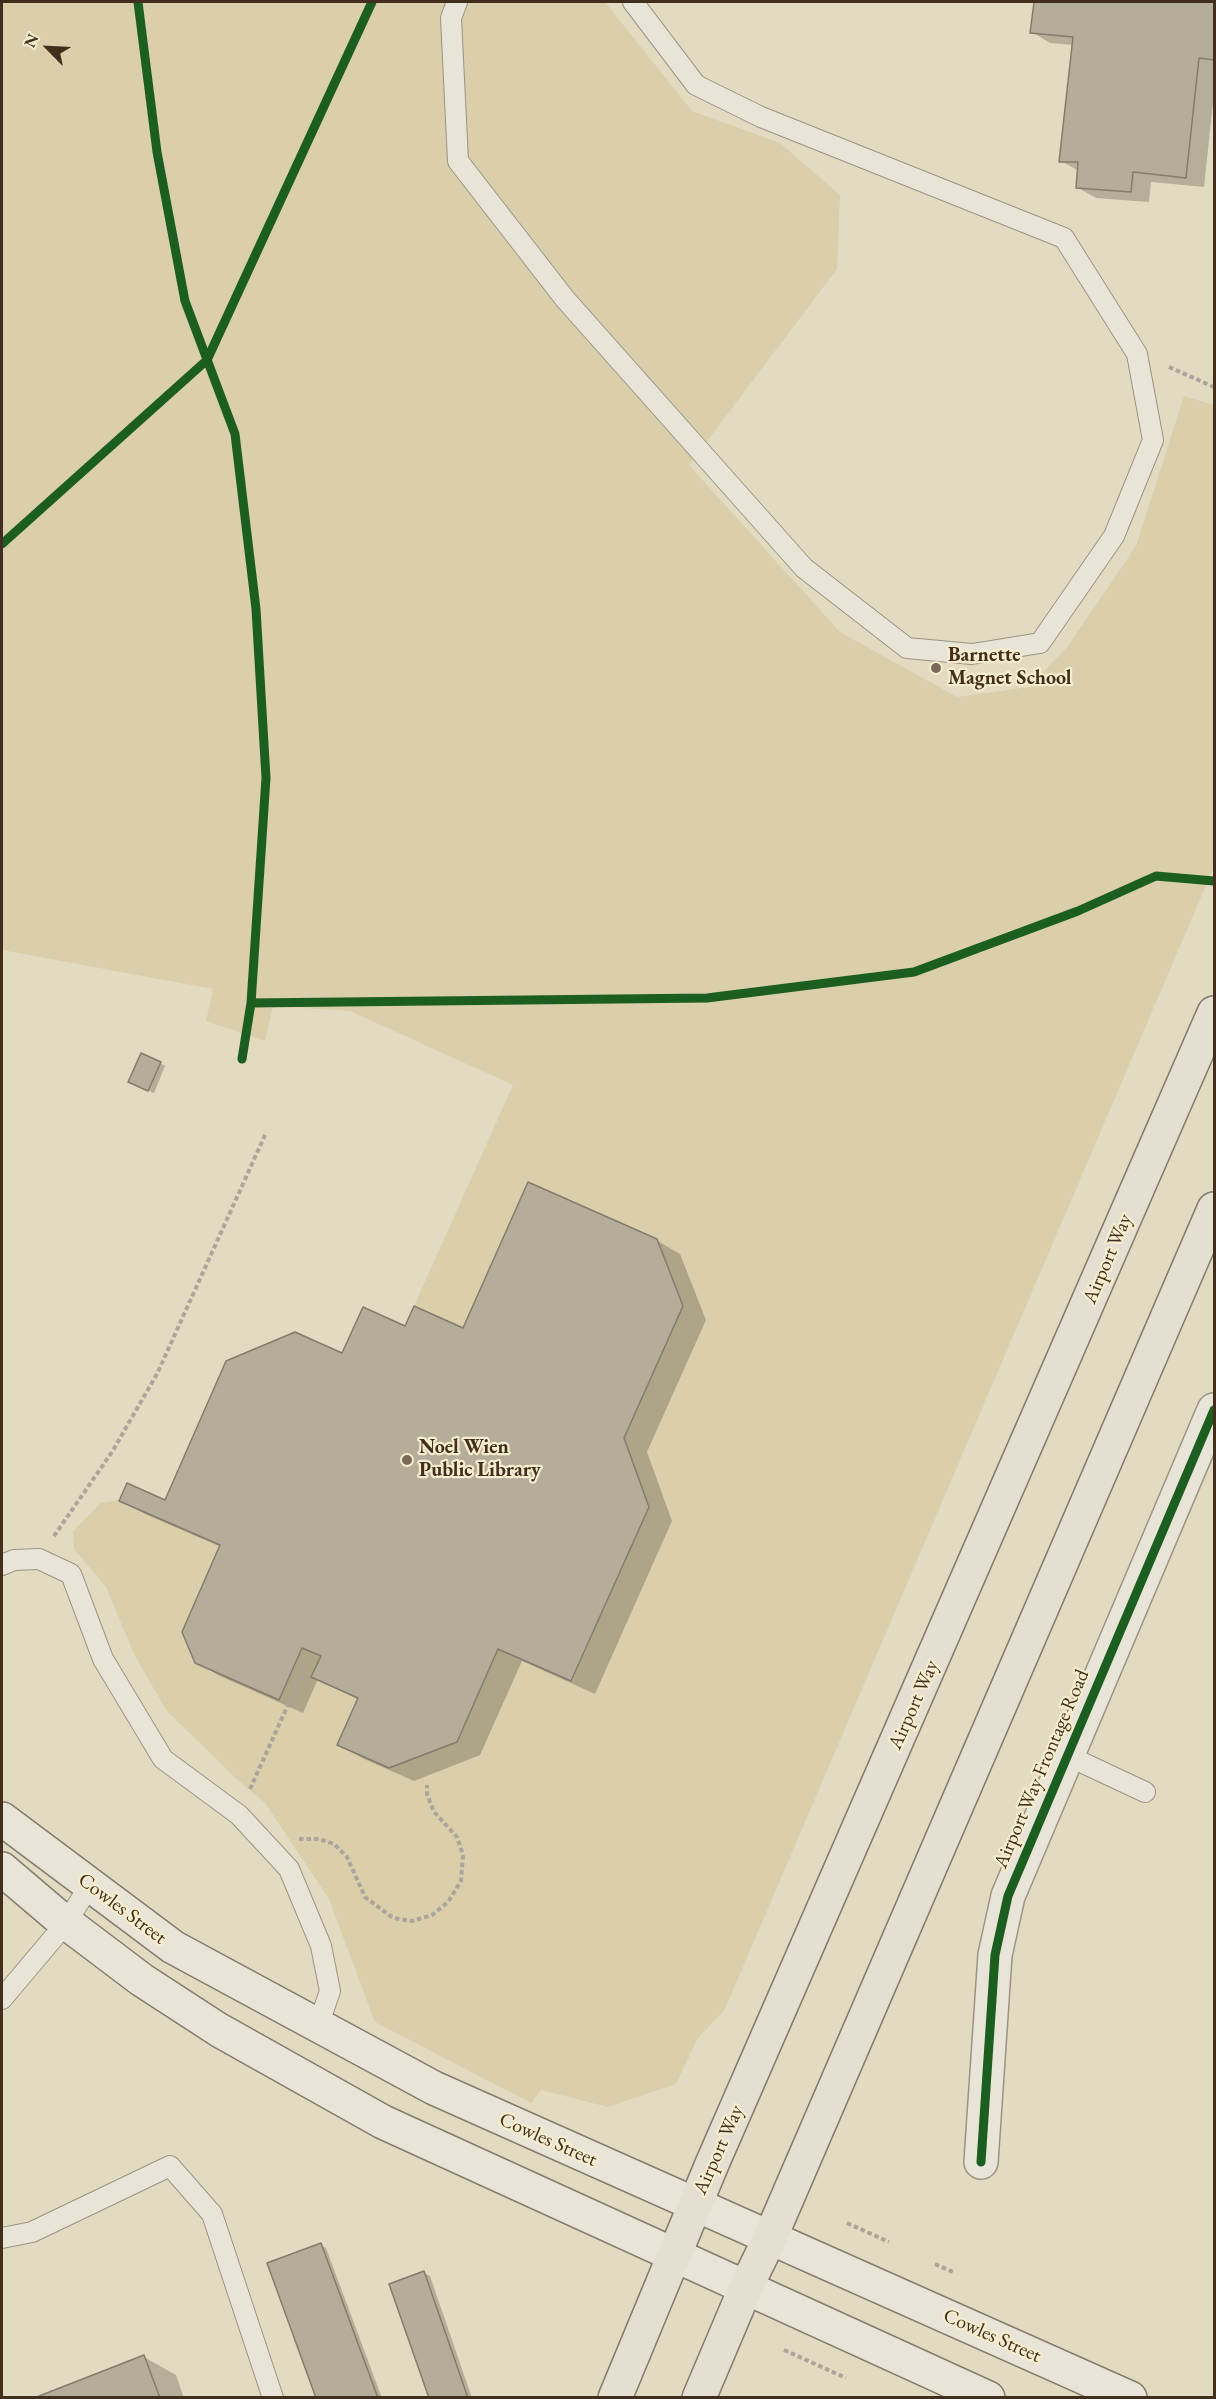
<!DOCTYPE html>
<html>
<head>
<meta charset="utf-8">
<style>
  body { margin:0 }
  #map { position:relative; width:1216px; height:2399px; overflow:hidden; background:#e3dbc1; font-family:"EB Garamond",serif }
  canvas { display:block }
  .frame { position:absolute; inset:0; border:3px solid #412e1c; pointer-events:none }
  .north { position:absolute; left:18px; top:18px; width:60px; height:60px; -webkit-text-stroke:4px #f6ecce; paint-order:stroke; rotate:294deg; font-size:16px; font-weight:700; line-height:24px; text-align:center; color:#412e1c }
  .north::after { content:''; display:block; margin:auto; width:21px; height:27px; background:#412e1c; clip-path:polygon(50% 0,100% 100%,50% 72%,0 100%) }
</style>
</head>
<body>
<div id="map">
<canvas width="1216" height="2399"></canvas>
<div class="frame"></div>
<div class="north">N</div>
</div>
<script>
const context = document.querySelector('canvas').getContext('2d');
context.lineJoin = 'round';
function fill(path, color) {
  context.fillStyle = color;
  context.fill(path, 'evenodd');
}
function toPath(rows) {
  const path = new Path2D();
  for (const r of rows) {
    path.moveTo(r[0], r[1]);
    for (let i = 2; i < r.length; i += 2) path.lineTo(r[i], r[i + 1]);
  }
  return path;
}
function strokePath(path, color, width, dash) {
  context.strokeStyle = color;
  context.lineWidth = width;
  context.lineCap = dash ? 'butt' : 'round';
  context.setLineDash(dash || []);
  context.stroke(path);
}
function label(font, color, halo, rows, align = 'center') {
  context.font = font + ' "EB Garamond",serif';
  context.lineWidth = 4.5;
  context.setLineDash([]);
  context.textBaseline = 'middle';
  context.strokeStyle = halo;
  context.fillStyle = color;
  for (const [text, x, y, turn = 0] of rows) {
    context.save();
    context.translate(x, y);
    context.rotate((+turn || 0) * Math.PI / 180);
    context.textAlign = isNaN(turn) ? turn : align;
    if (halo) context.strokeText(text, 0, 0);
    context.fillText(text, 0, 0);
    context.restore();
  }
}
fill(toPath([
  [2,2,605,2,692,111,780,143,840,195,837,269,689,465,840,632,957,697,1029,687,1068,646,1136,546,1184,396,1214,405,1214,867,724,2011,698,2038,676,2084,608,2107,541,2090,531,2103,375,2022,329,1899,265,1803,231,1774,166,1710,134,1654,106,1587,74,1549,73,1532,100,1503,119,1500,219,1546,182,1632,195,1663,279,1700,302,1648,321,1656,311,1677,358,1698,337,1745,389,1768,457,1742,498,1649,572,1681,649,1507,624,1438,683,1306,657,1239,529,1182,463,1328,414,1306,513,1085,350,1011,273,1006,265,1041,206,1021,213,989,2,950]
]), '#daceab');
fill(toPath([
  [1035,2,1064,4,1066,2,1214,2,1214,93,1204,187,1151,182,1149,202,1096,198,1078,188,1079,171,1061,161,1073,45,1050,43,1032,32],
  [160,1063,165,1066,154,1093,135,1085],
  [656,1240,680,1254,706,1320,647,1452,672,1521,595,1694,522,1661,480,1755,414,1781,362,1758,339,1744,359,1700,318,1679,303,1713,220,1676,196,1662,221,1547,145,1514,121,1500,166,1502,343,1355,406,1328,464,1330],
  [321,2245,326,2248,382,2398,318,2398],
  [424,2273,430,2276,472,2398,430,2398],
  [144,2357,176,2375,184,2398,38,2398]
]), '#0003');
const building = toPath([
  [1034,2,1214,2,1214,60,1199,58,1186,178,1133,172,1131,192,1076,188,1078,162,1059,162,1073,37,1030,33,1034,2],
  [141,1053,161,1062,148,1091,128,1082,141,1053],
  [528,1182,657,1239,683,1306,624,1438,649,1507,571,1681,498,1649,457,1742,389,1768,337,1745,358,1698,311,1677,321,1656,302,1648,279,1700,195,1663,182,1632,220,1545,119,1501,127,1483,165,1500,226,1361,295,1332,342,1353,363,1307,405,1326,414,1306,463,1328,528,1182],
  [321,2243,378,2398,316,2398,267,2263,321,2243],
  [424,2271,468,2398,429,2398,389,2284,424,2271],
  [144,2355,160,2398,34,2398,144,2355]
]);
fill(building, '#b4ad9a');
strokePath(building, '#837c6d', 1.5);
const lane = toPath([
  [457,2,451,18,458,161,565,299,804,568,907,648,972,654,1040,643,1114,536,1153,440,1137,354,1064,238,761,117,696,85,633,2],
  [2,1565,14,1560,39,1559,71,1574,103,1659,163,1759,239,1815,289,1869,321,1946,330,1991,318,2026],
  [1066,1755,1145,1792],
  [2,1999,66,1923,90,1885],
  [2,2238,32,2232,170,2166,212,2214,273,2398]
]);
const street = toPath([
  [981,2162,995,1955,1008,1896,1214,1410]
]);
const secondary = toPath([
  [2,1819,173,1947,434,2088,1130,2398],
  [2,1869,56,1915,142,1980,219,2030,383,2122,988,2398]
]);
const primary = toPath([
  [615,2398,712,2164,1214,1013],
  [699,2398,746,2287,770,2238,1214,1209]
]);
strokePath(lane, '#9a9483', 22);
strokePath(street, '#9a9483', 36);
strokePath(secondary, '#837c6d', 36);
strokePath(primary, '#837c6d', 36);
strokePath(toPath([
  [1169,367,1214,387],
  [54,1536,112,1452,157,1374,266,1133],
  [250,1789,306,1665],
  [299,1839,319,1839,334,1844,347,1857,365,1897,393,1918,412,1921,432,1915,448,1902,461,1881,463,1855,457,1837,434,1812,427,1794,427,1785],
  [847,2223,889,2242],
  [935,2264,955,2273],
  [784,2350,846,2378]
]), '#aba59b', 4, [4.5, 3]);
strokePath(lane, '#e8e4d7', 20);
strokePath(street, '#e8e4d7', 33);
strokePath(secondary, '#e8e4d7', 33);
strokePath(primary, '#e4dfd0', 33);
strokePath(toPath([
  [138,2,157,152,185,301,235,434,256,609,266,778,251,1003,242,1059],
  [2,544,207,360,372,2],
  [251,1003,707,998,914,972,1078,911,1156,876,1214,881],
  [981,2162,995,1955,1008,1896,1214,1410]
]), '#1b5e20', 9);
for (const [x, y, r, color] of [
  [936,668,6,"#7a6b56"],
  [407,1460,6,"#7a6b56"]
]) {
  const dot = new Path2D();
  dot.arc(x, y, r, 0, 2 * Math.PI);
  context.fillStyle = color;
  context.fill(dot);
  strokePath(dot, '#f6ecce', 2);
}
label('bold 20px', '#412e1c', '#f6ecce', [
  ["Barnette",948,656],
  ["Magnet School",948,679],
  ["Noel Wien",419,1448],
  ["Public Library",419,1471]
], 'left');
label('20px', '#412e1c', '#f6ecce', [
  ["Airport Way",1108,1259,-67],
  ["Airport Way",914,1705,-66],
  ["Airport Way Frontage Road",1042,1769,-67],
  ["Cowles Street",122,1909,37],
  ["Cowles Street",548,2140,24],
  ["Airport Way",719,2150,-66],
  ["Cowles Street",992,2336,24]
]);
</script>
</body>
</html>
